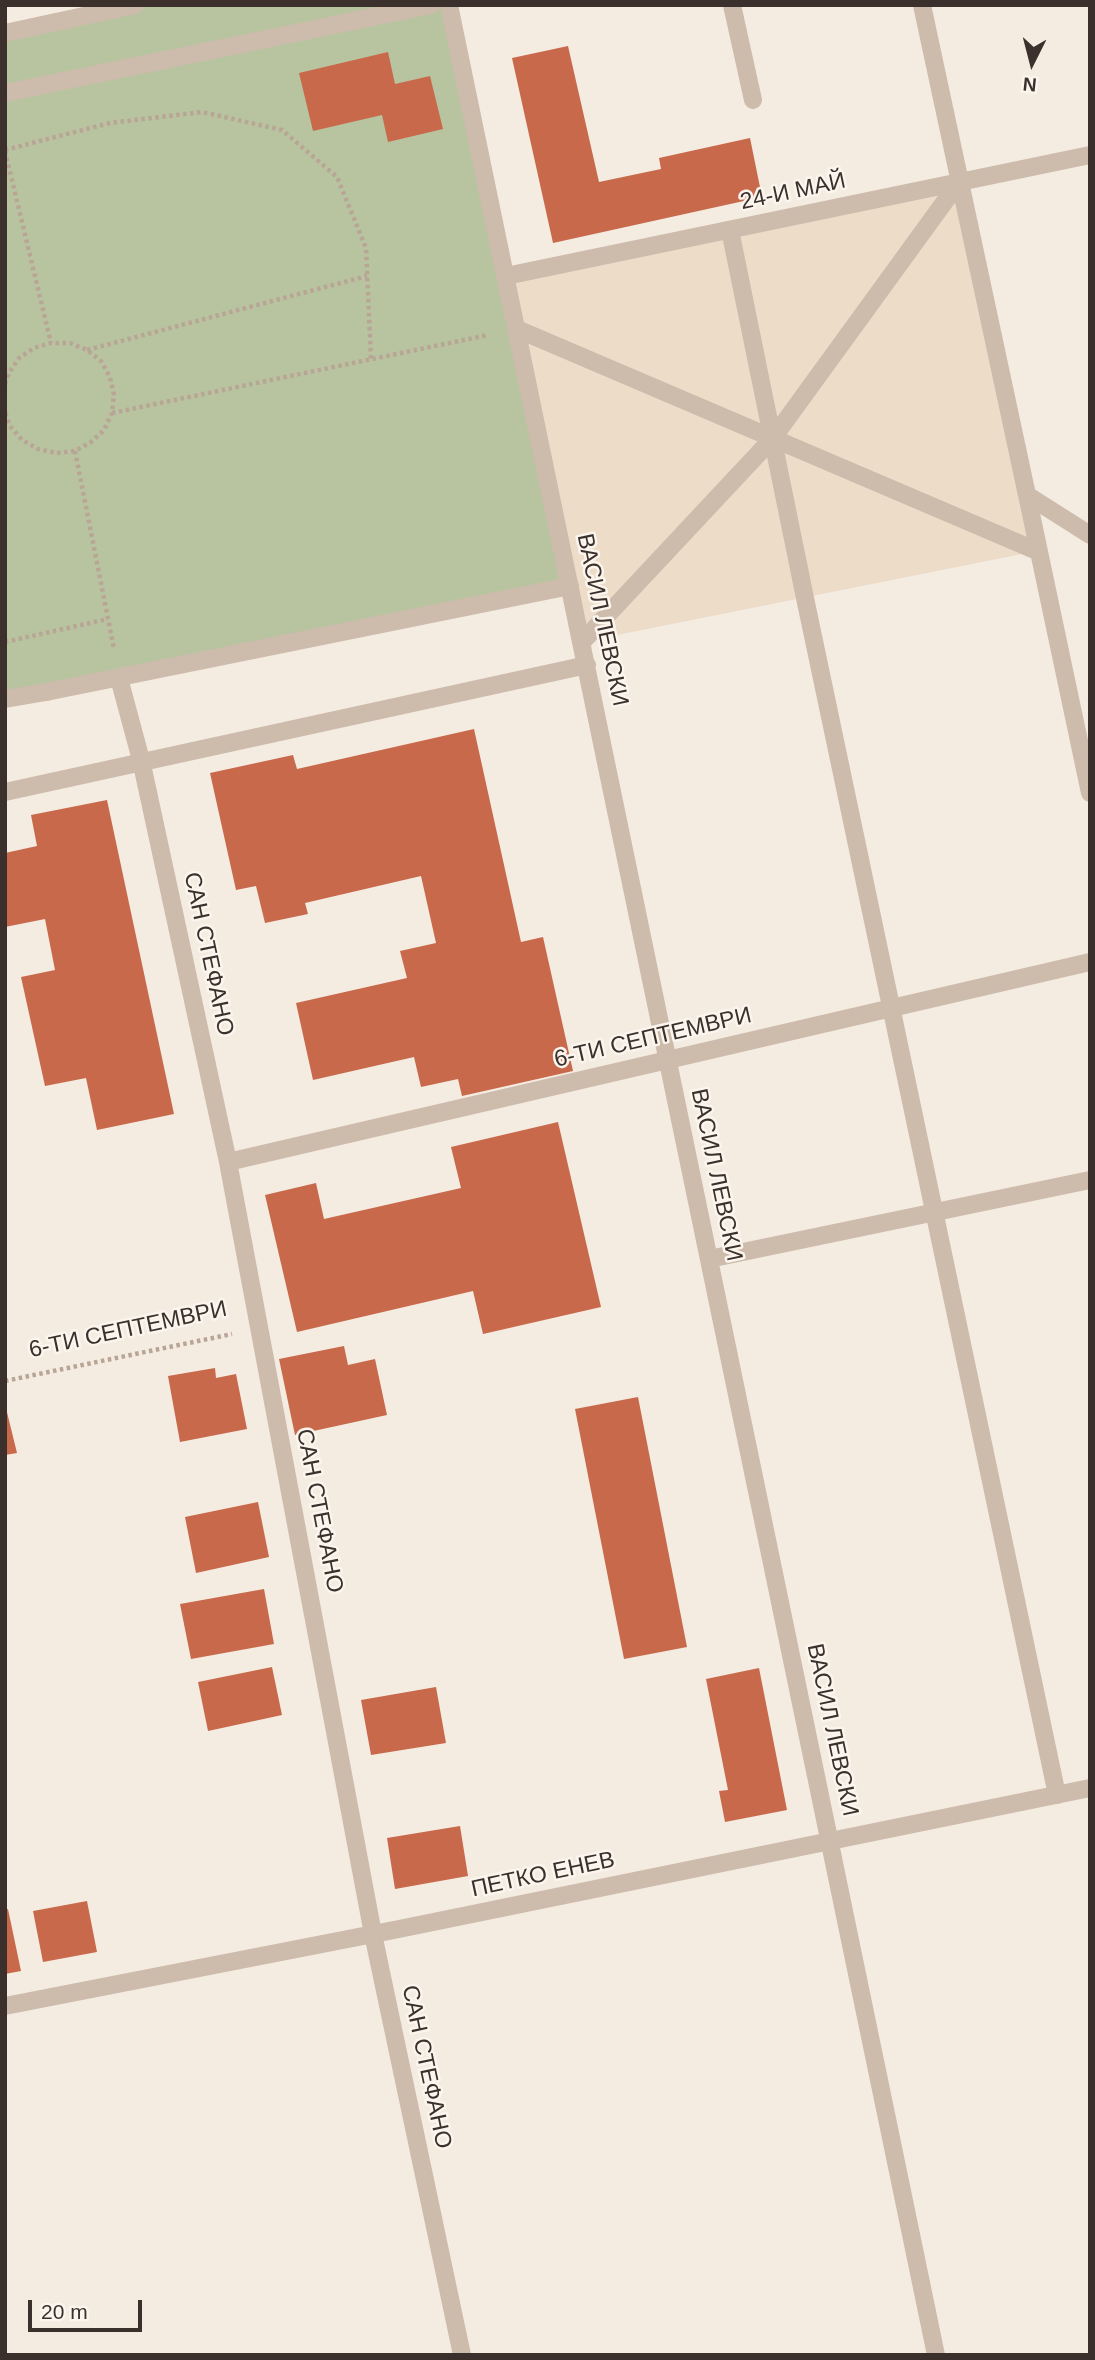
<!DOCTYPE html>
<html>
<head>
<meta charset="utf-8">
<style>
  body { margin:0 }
  #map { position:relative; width:1095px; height:2360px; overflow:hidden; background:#f4ebe1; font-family:Helvetica,sans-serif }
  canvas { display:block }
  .frame { position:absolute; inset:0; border:7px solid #3b302b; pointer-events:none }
  .north { position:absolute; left:997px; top:28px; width:70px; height:70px; -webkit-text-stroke:5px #fbf5ee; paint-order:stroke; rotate:186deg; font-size:19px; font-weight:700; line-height:28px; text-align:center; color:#3b302b }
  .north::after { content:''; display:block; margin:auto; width:24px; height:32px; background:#3b302b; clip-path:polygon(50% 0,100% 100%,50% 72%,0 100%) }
  .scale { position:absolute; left:28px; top:2300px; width:114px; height:32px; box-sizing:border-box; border:4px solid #3b302b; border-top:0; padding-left:9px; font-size:21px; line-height:24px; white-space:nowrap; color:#3b302b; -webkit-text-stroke:5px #fbf5ee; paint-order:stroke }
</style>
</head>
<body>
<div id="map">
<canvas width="1095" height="2360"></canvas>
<div class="frame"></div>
<div class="north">N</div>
<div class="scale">20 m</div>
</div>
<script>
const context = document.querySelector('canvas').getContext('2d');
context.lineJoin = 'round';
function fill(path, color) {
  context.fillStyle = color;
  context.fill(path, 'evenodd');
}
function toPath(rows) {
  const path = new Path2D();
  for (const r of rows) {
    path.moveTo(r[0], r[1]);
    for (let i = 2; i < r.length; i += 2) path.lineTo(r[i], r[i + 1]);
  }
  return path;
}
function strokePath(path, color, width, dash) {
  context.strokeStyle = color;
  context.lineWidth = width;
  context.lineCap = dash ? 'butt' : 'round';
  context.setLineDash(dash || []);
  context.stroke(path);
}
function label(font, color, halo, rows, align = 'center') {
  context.font = font + ' Helvetica,sans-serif';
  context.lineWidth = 5;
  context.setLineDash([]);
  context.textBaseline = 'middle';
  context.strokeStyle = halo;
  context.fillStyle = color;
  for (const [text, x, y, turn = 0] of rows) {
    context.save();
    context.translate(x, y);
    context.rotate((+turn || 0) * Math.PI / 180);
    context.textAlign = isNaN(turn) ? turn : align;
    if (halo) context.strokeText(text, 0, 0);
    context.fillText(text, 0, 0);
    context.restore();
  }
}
fill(toPath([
  [135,5,449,5,570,586,5,699,5,33]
]), '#b8c4a0');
fill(toPath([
  [959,182,1037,551,582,642,506,276]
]), '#ecdcc8');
fill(toPath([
  [568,46,599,182,661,169,659,158,750,138,762,197,553,243,512,58],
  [388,52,395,84,430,76,443,129,388,142,382,115,313,131,299,73],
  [474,729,521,942,543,937,573,1071,462,1096,458,1079,421,1087,414,1057,313,1080,296,1003,407,978,400,951,436,943,421,876,305,903,308,914,265,923,256,886,236,890,210,773,293,755,297,769],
  [107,800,174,1114,97,1130,86,1078,45,1086,21,977,55,970,45,919,5,927,5,853,37,846,31,815],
  [558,1122,601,1307,483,1334,473,1291,297,1332,265,1195,316,1183,324,1219,461,1188,451,1147],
  [344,1346,348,1365,375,1359,387,1415,295,1435,279,1359],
  [215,1368,216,1378,236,1374,247,1429,180,1442,168,1376],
  [638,1397,687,1647,624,1659,575,1409],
  [5,1404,17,1453,5,1455],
  [258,1502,269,1557,196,1573,185,1517],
  [264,1589,274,1644,191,1659,180,1604],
  [272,1667,282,1715,208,1731,198,1682],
  [759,1668,787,1810,725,1822,719,1791,728,1790,706,1679],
  [436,1687,446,1743,371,1755,361,1700],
  [460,1826,468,1876,395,1889,387,1838],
  [87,1901,97,1952,43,1962,33,1911],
  [8,1909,21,1971,5,1974,5,1910]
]), '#c8694b');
strokePath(toPath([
  [5,150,110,123,202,112,282,130,337,177,366,248,371,359],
  [5,151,51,343],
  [87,350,367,276],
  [5,384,9,373,19,358,34,348,51,343,70,343,87,350,101,361,110,377,114,395,112,413,104,430,91,442,75,451,56,453,38,449,22,440,10,426,5,412],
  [112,413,488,335],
  [75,451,114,649],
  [5,642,108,619],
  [5,1381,232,1334]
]), '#b9a596', 4.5, [3.5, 3.5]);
strokePath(toPath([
  [732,5,753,100],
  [5,699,46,692]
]), '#cdbbac', 18);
strokePath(toPath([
  [449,5,936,2355],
  [922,5,1027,495,1090,535],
  [5,33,135,5],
  [5,93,431,5],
  [730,230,805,598,1057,1795],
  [506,276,1090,155],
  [517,329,1037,551],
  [1027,495,1090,793],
  [582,642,773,438,959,182],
  [119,678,141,760,228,1162,373,1934,462,2355],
  [46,692,570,586],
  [5,792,587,665],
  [228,1162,1090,962],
  [709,1259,1090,1180],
  [5,2006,399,1929,1090,1788]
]), '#cdbbac', 18);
label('23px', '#3b302b', '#fbf5ee', [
  ["24-И МАЙ",793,192,-12],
  ["ВАСИЛ ЛЕВСКИ",602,620,78],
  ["САН СТЕФАНО",208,954,78],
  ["6-ТИ СЕПТЕМВРИ",653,1038,-13],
  ["ВАСИЛ ЛЕВСКИ",716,1175,78],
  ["6-ТИ СЕПТЕМВРИ",128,1330,-12],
  ["САН СТЕФАНО",319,1511,79],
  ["ВАСИЛ ЛЕВСКИ",832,1730,78],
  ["ПЕТКО ЕНЕВ",543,1875,-12],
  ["САН СТЕФАНО",426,2067,78]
]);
</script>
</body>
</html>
